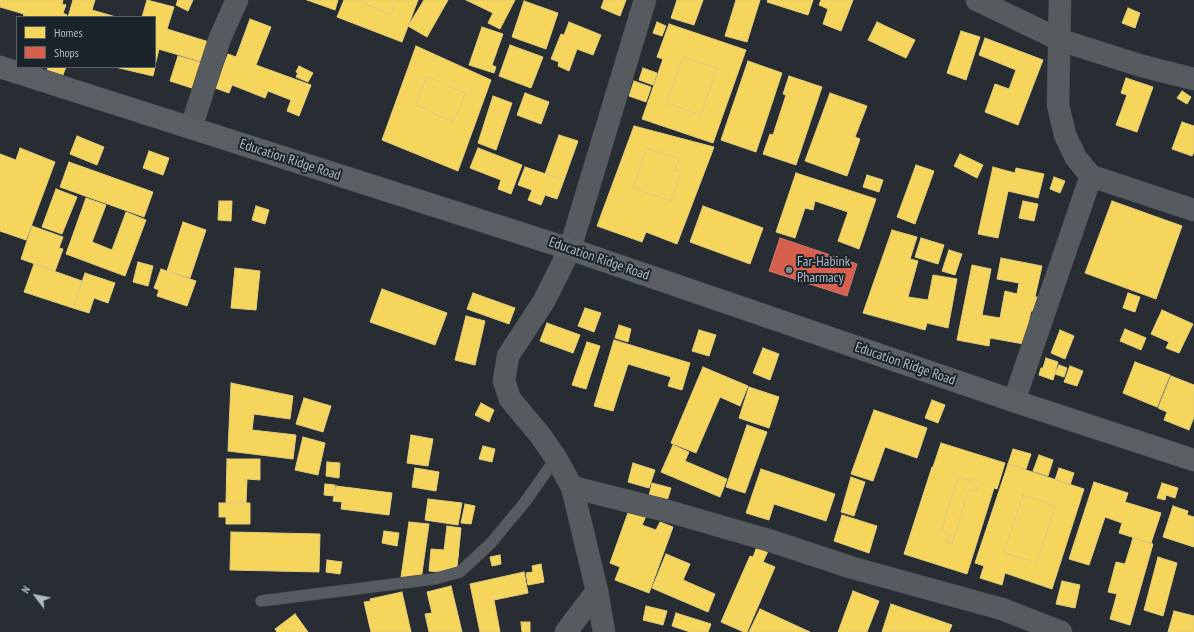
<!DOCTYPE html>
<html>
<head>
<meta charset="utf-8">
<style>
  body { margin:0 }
  #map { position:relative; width:1194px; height:632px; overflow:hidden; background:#272d32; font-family:"PT Sans Narrow",sans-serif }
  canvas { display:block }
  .legend { position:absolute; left:16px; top:16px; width:140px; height:52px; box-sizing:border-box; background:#1c242b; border:1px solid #586068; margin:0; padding:5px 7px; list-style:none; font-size:12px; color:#b1bac3 }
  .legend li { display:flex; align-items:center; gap:8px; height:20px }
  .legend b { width:20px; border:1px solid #586068 }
  .north { position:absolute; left:16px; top:576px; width:40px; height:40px; -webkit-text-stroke:3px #1c242b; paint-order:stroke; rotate:302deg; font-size:11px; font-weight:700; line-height:16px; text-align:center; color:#b1bac3 }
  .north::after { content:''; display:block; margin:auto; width:14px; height:18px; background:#b1bac3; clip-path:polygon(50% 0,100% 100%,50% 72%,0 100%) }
</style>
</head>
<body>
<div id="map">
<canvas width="1194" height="632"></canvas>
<ul class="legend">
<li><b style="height:11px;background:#f6d55c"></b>Homes</li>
<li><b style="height:11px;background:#d6604d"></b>Shops</li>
</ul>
<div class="north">N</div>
</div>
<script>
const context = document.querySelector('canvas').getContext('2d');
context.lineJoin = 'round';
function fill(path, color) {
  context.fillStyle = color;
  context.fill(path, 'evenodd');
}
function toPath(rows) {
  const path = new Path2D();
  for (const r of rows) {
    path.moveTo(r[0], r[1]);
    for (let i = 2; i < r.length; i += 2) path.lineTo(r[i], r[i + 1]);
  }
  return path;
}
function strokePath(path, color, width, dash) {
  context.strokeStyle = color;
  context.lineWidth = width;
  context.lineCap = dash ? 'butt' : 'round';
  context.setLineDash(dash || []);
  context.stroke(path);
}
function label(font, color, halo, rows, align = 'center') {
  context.font = font + ' "PT Sans Narrow",sans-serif';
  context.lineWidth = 4;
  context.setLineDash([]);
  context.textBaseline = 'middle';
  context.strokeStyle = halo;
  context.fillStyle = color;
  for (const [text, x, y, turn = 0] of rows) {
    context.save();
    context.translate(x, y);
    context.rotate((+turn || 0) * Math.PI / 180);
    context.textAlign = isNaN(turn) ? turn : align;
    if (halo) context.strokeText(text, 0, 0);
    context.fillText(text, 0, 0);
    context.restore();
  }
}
const homes = toPath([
  [0,0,63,0,62,4,66,5,63,13,67,15,67,17,28,17,23,15,24,14,0,7,0,0],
  [73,0,95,0,92,10,116,17,68,17,73,0],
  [147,0,174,7,167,29,209,42,203,62,155,48,155,17,142,17,147,0],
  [178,0,193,0,188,11,176,5,178,0],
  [307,0,338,0,335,10,307,0],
  [344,0,365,0,364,4,391,14,396,0,418,0,402,42,337,17,344,0],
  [365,0,396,0,391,14,364,4,365,0],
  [424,0,448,0,427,37,408,26,424,0],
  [466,0,515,0,500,29,488,23,493,13,466,0],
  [604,0,626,0,620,16,601,8,604,0],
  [677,0,703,0,694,25,671,18,677,0],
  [736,0,760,0,747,42,725,36,736,0],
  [768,0,813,0,808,15,767,2,768,0],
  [821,0,853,0,841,31,823,24,828,9,819,5,821,0],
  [524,1,558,13,546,49,512,37,524,1],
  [1128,8,1140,13,1135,28,1122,23,1128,8],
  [250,19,271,27,256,65,311,85,299,116,287,111,291,100,268,91,265,98,232,85,229,93,215,88,228,54,236,57,250,19],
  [569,22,601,35,593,55,577,49,569,71,558,66,559,62,551,59,561,34,564,35,569,22],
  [657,22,666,26,662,36,653,33,657,22],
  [877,22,915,40,906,58,868,40,877,22],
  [669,24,746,50,713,143,642,119,663,59,657,57,669,24],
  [683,57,717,68,701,115,667,103,683,57],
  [482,27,503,34,492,65,496,67,494,73,469,65,482,27],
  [961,31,980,37,966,80,947,73,961,31],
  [985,38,1043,60,1018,125,985,112,995,84,1009,89,1016,70,979,55,985,38],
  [510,45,543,57,531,88,499,76,510,45],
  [416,46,491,80,458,171,382,140,416,46],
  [427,77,466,93,453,122,415,105,427,77],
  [155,48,159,49,155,66,155,48],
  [178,56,203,63,195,89,170,81,178,56],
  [683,57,717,68,701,115,667,103,683,57],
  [748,61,782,73,756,152,721,140,748,61],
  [299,66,313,73,308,82,296,77,298,73,296,72,299,66],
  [48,67,66,67,62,77,47,71,48,67],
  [115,67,155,67,153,76,115,67],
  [643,68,657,73,653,85,639,80,643,68],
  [789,76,822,87,796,165,763,154,770,134,773,135,786,95,783,94,789,76],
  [427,77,466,93,453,122,415,105,427,77],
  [1126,78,1153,87,1137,132,1116,125,1127,95,1121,93,1126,78],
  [634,81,651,87,646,102,629,96,634,81],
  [1182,91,1191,97,1187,104,1177,98,1182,91],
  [525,93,549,102,541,124,517,115,525,93],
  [830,93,867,106,855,137,860,139,847,176,805,161,830,93],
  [493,96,512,103,496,150,478,143,493,96],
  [1182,122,1194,126,1194,152,1192,156,1172,149,1182,122],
  [634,126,714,147,677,244,646,232,642,242,597,226,634,126],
  [646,148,679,159,675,170,681,172,671,201,633,188,646,148],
  [559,135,578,141,564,180,545,174,559,135],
  [77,136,104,147,97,165,70,154,77,136],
  [20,148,55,162,26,240,0,231,0,154,16,160,20,148],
  [478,148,522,165,511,194,498,189,501,180,470,168,478,148],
  [646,148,679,159,675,170,681,172,671,201,633,188,646,148],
  [149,151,169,158,163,175,143,168,149,151],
  [960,154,983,165,977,178,954,166,960,154],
  [69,162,153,192,144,217,60,187,69,162],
  [916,165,934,171,915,224,897,217,916,165],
  [525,167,564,180,557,199,545,195,541,205,528,200,532,190,518,185,525,167],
  [993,167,1015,173,1016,168,1044,174,1038,198,1008,191,998,238,978,234,993,167],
  [796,173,876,199,859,249,838,241,848,212,815,201,813,210,805,208,795,238,776,232,796,173],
  [867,175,883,180,879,192,863,187,867,175],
  [1054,177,1065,181,1060,193,1050,189,1054,177],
  [56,189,77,197,62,234,42,227,56,189],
  [86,198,106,205,92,242,112,250,126,212,146,220,125,276,66,254,86,198],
  [219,201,232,201,231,221,218,220,219,201],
  [1023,201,1038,204,1034,221,1019,218,1023,201],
  [1112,201,1182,226,1156,299,1085,273,1112,201],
  [256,206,269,210,265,224,252,220,256,206],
  [703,206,763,228,750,264,690,242,703,206],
  [183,222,206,230,190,278,167,271,183,222],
  [32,226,63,237,59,248,63,249,55,271,21,259,32,226],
  [892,230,917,237,910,259,918,261,908,297,928,300,933,275,957,279,948,328,927,323,925,330,863,313,892,230],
  [921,238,944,245,938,264,915,257,921,238],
  [949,250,962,254,955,275,942,271,949,250],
  [1001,258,1042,266,1035,297,1038,297,1036,311,1031,311,1024,344,990,338,989,346,957,340,972,265,991,269,982,315,1000,318,1005,291,1017,294,1019,283,997,279,1001,258],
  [138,262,153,266,148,286,133,282,138,262],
  [34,264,82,281,73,308,24,292,34,264],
  [235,268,260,271,256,310,231,308,235,268],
  [161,269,196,281,187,306,157,296,159,290,154,288,161,269],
  [85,273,115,283,108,303,94,298,89,313,73,308,85,273],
  [382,289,447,313,435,345,370,322,382,289],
  [473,293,515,308,509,324,467,309,473,293],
  [1128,293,1140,297,1135,312,1123,308,1128,293],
  [585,308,601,313,594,332,578,326,585,308],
  [1162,310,1193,324,1179,353,1166,348,1169,342,1151,334,1162,310],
  [466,316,485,321,475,365,455,360,466,316],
  [547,323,580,335,573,353,540,341,547,323],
  [619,325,631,329,628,342,615,338,619,325],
  [1125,329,1146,338,1141,350,1120,341,1125,329],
  [699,330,716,335,709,356,692,351,699,330],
  [1060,330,1074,336,1065,359,1051,353,1060,330],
  [614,340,690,363,682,390,668,386,671,377,628,364,613,411,594,406,614,340],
  [587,342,600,346,586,389,572,385,587,342],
  [763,348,779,354,770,380,753,373,763,348],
  [1046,358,1058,362,1053,380,1039,375,1041,368,1043,368,1046,358],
  [1135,362,1170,375,1157,407,1123,393,1135,362],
  [1059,365,1067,368,1064,377,1055,374,1059,365],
  [1070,366,1083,371,1077,386,1064,382,1070,366],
  [703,367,748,386,740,406,720,397,696,453,671,443,703,367],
  [1171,376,1194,385,1194,417,1189,430,1164,420,1167,412,1158,408,1171,376],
  [231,383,293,396,290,419,254,414,252,430,296,435,293,459,228,451,231,383],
  [749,387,779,397,769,428,739,418,749,387],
  [304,398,331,406,323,432,296,424,304,398],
  [932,400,945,405,938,423,925,418,932,400],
  [481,403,494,410,489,422,475,415,481,403],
  [874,410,927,428,917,458,885,447,873,481,851,474,874,410],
  [747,425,767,432,745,493,726,487,747,425],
  [411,435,433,439,428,466,407,463,411,435],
  [303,437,325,443,318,475,295,470,303,437],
  [941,443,1005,463,997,489,994,488,967,574,904,554,932,467,933,467,941,443],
  [958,477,972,481,973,479,980,481,977,491,969,489,952,544,947,542,949,534,941,532,958,477],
  [673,445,689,452,685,461,727,479,720,497,661,472,673,445],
  [483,446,495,449,492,462,479,459,483,446],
  [1013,449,1031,454,1026,469,1008,464,1013,449],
  [1039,455,1053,460,1048,476,1033,471,1039,455],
  [227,459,260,459,260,480,247,479,246,503,226,503,227,459],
  [327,462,340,463,339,478,326,476,327,462],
  [633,463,655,470,649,488,628,482,633,463],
  [1008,464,1084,489,1052,589,1005,573,1002,585,980,578,984,566,975,563,1008,464],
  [1023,495,1055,506,1037,563,1004,553,1023,495],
  [415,468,439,472,436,491,412,487,415,468],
  [1059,468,1074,473,1070,485,1055,480,1059,468],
  [761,469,835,494,826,521,774,504,769,520,746,513,761,469],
  [851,477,865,482,854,516,841,512,851,477],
  [958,477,972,481,973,479,980,481,977,491,969,489,952,544,947,542,949,534,941,532,958,477],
  [1094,482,1128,493,1125,502,1161,513,1151,543,1119,533,1122,523,1105,517,1089,565,1069,559,1094,482],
  [652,483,671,488,667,501,649,496,652,483],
  [1162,483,1178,488,1175,498,1166,495,1165,500,1157,498,1162,483],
  [325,484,335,485,334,496,324,495,325,484],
  [336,486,392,493,389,515,341,509,342,502,333,501,336,486],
  [1023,495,1055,506,1037,563,1004,553,1023,495],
  [428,499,462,503,458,525,425,520,428,499],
  [219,503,250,503,250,524,226,524,226,517,219,517,219,503],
  [465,504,475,506,471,524,461,523,465,504],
  [1173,506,1188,511,1187,515,1194,517,1194,547,1163,537,1173,506],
  [629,510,646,516,642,525,656,530,660,522,673,527,649,593,615,580,620,567,610,563,629,510],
  [842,515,877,526,869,553,834,541,842,515],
  [409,522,429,524,421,580,401,577,409,522],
  [447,526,461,528,457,568,440,572,429,571,431,549,444,550,447,526],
  [384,531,399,533,397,546,382,543,384,531],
  [231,532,320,534,319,572,230,570,231,532],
  [1133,538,1153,544,1130,625,1110,619,1117,594,1108,592,1116,562,1125,564,1133,538],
  [758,544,769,549,763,562,775,567,747,632,744,632,721,622,750,556,753,557,758,544],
  [666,554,690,564,683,580,715,594,708,612,652,588,666,554],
  [500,555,501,564,492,566,490,557,500,555],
  [1158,557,1177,563,1163,616,1144,610,1158,557],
  [327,560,342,562,340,574,326,572,327,560],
  [541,564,544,582,528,585,526,573,533,572,532,566,541,564],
  [524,572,528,593,494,600,500,632,480,632,470,584,524,572],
  [1062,581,1080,585,1075,608,1056,604,1062,581],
  [451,586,462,632,429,632,425,614,432,613,427,592,451,586],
  [853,591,879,601,867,632,838,632,853,591],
  [402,592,411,632,371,632,364,602,371,601,370,599,402,592],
  [891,604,952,625,949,632,882,632,891,604],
  [646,606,667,611,663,625,643,620,646,606],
  [760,609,810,632,749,632,760,609],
  [1174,611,1194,616,1194,632,1168,632,1174,611],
  [676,613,711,624,708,632,690,632,672,626,676,613],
  [295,614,308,632,277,632,275,629,295,614],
  [521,622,530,622,530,632,522,632,521,622]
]);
fill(homes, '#f6d55c');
strokePath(homes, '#e1cd7b', 1);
const shops = toPath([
  [780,238,857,264,847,296,769,271,780,238]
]);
fill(shops, '#d6604d');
strokePath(shops, '#cb7b70', 1);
const lane = toPath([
  [261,601,434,579,460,572,491,543,525,502,556,458]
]);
const street = toPath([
  [977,0,1060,40,1142,66,1194,79],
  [1060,0,1058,105,1065,135,1076,158,1091,176,1194,210],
  [191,128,220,38,237,0],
  [1014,401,1091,176],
  [572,487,671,512,768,540,853,568,1002,609,1061,632],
  [566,632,597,591],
  [604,632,597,591,572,487,556,458,540,435,510,399,504,381,508,356,544,301,570,249,645,0]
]);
const secondary = toPath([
  [0,67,570,249,1014,401,1194,460]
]);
strokePath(lane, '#44494d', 12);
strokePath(street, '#44494d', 23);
strokePath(secondary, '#44494d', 23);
strokePath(lane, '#565b60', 11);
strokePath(street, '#565b60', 22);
strokePath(secondary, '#5b5f64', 22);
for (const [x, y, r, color] of [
  [789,270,4,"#818990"]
]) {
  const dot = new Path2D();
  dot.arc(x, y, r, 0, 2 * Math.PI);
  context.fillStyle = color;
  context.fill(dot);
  strokePath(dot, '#1c242b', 1.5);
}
label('14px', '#b1bac3', '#1c242b', [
  ["Education Ridge Road",290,160,18],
  ["Education Ridge Road",599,259,19],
  ["Education Ridge Road",905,364,19]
]);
label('14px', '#b1bac3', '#1c242b', [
  ["Far-Habink",797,262],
  ["Pharmacy",797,278]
], 'left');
</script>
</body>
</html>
